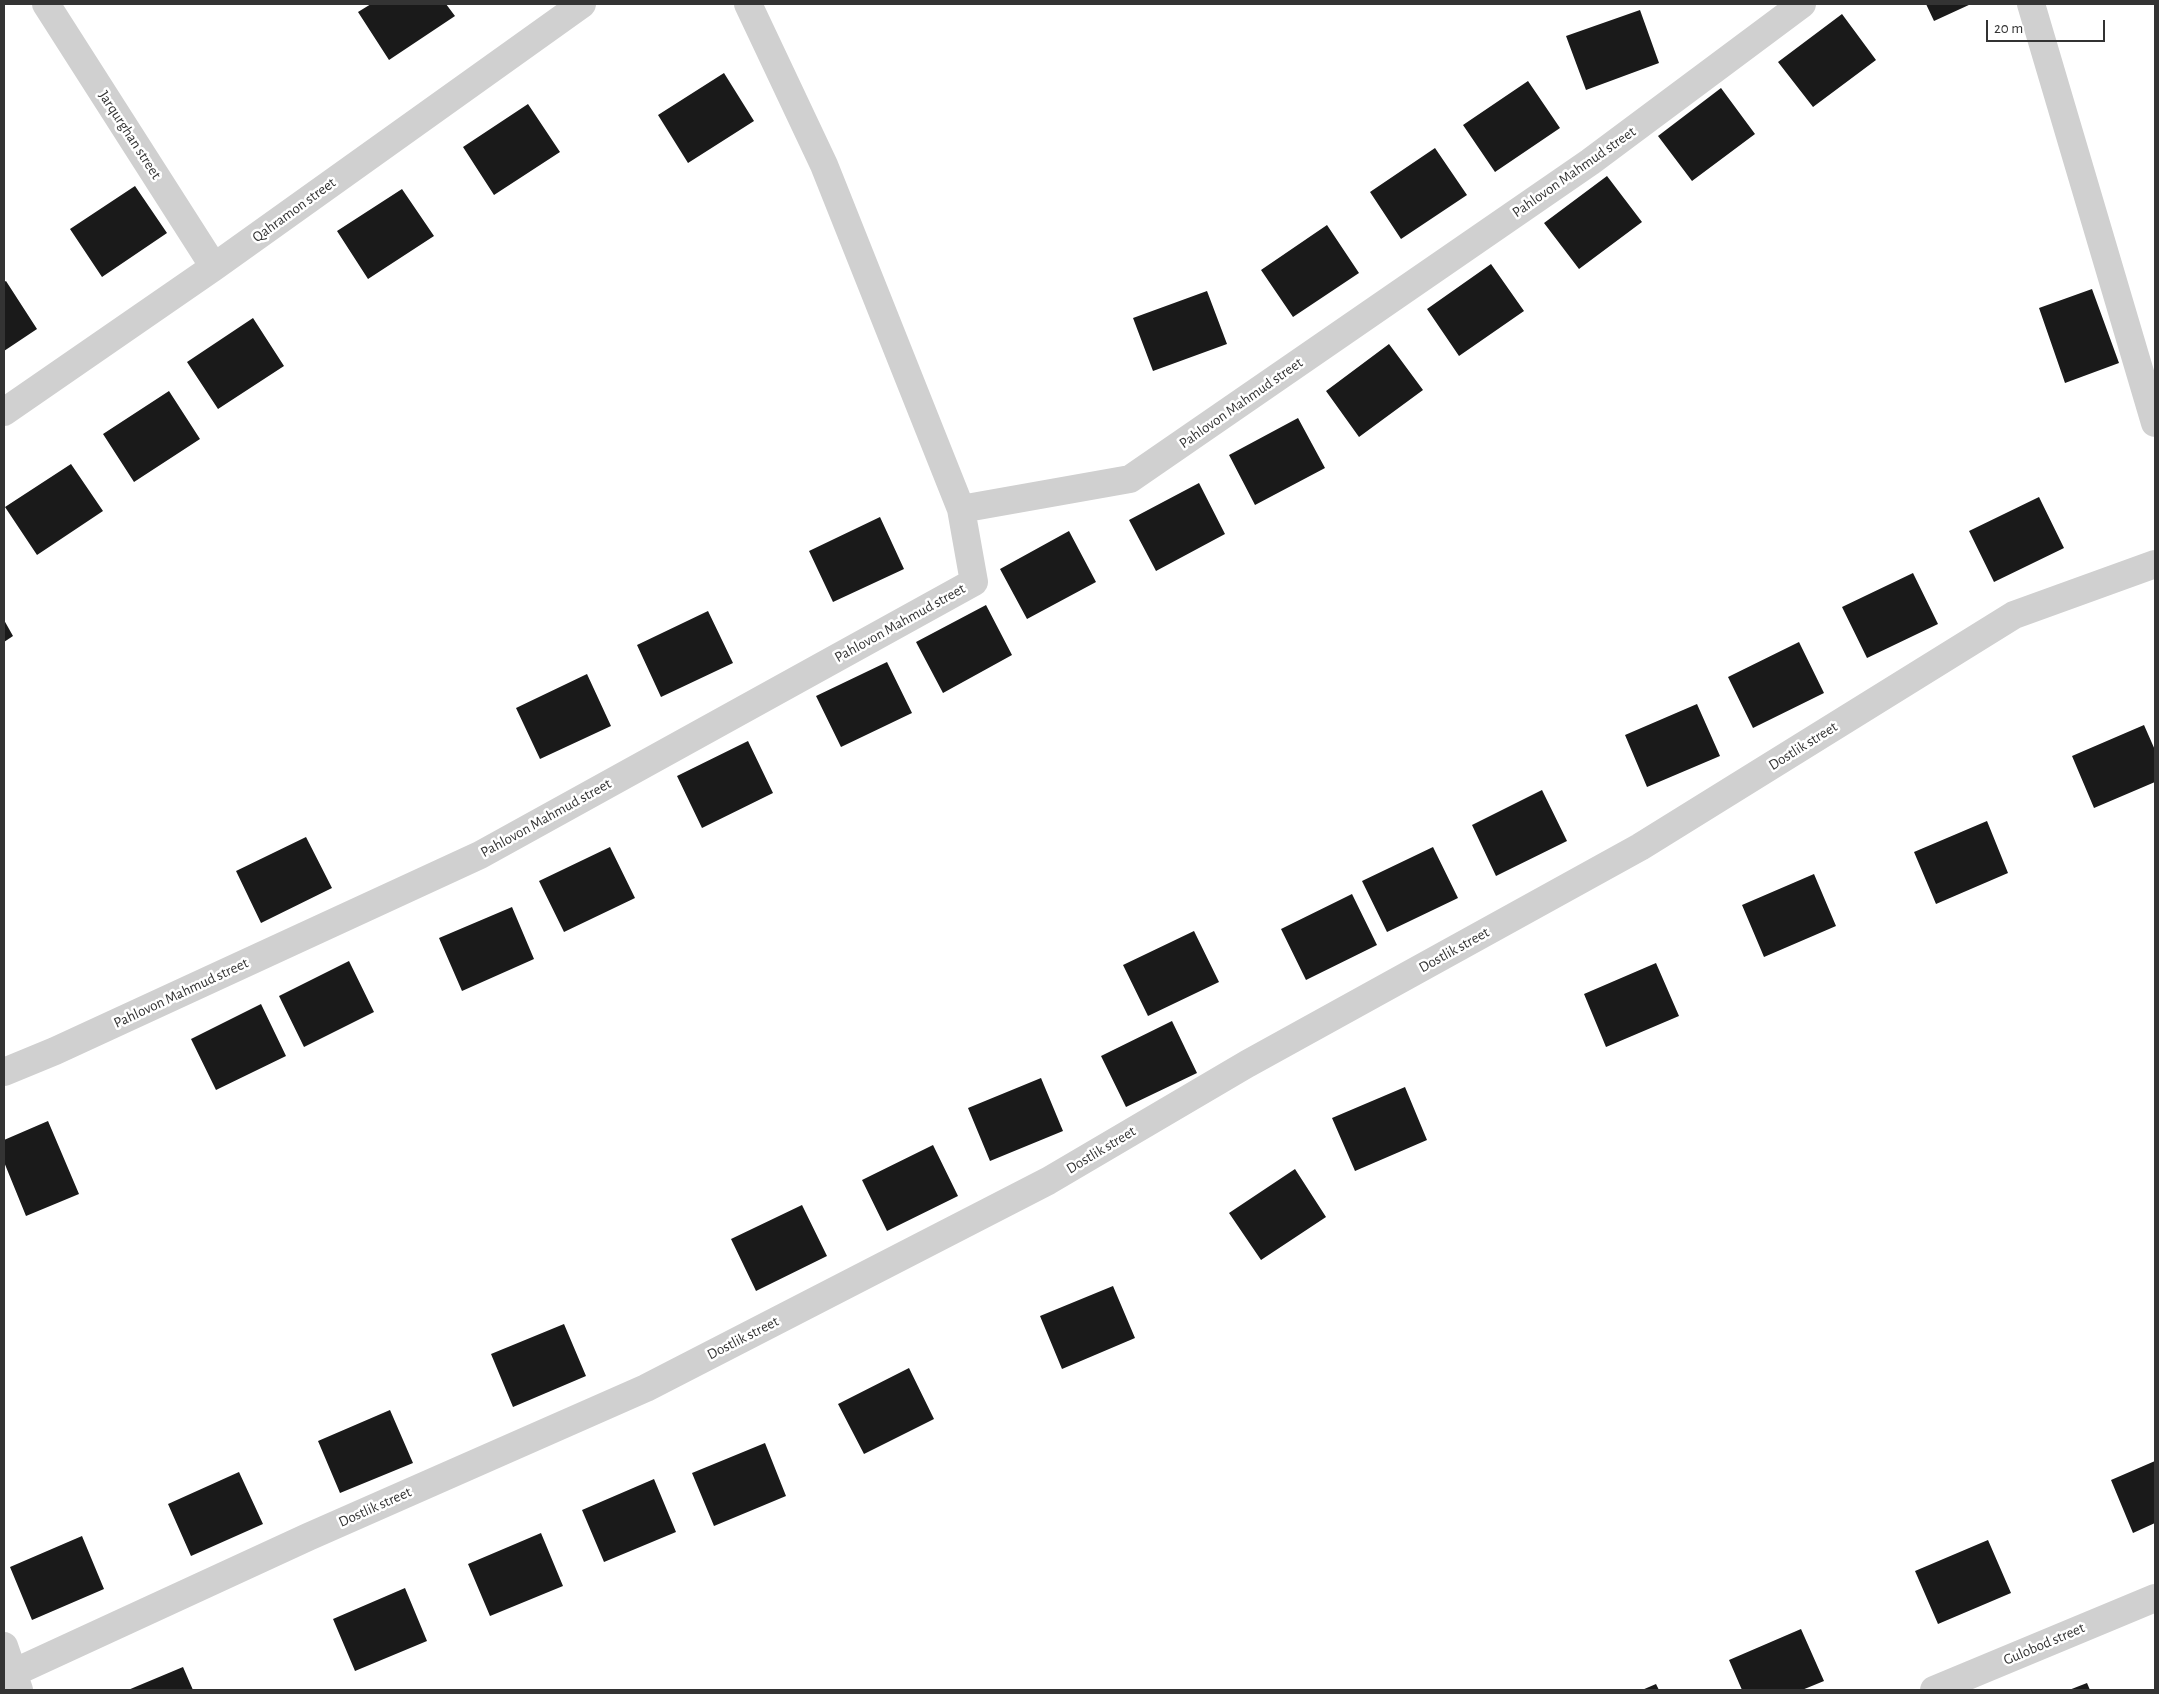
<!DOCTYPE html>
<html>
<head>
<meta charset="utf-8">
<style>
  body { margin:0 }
  #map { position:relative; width:2159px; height:1694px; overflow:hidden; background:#fff; font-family:"Alegreya Sans",sans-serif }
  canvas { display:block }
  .frame { position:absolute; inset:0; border:5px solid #333; pointer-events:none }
  .scale { position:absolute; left:1986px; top:20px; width:119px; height:22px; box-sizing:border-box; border:2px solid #333; border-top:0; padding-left:6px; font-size:15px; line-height:18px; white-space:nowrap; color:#333; -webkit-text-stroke:4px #fff; paint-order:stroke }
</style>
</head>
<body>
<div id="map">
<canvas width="2159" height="1694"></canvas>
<div class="frame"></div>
<div class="scale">20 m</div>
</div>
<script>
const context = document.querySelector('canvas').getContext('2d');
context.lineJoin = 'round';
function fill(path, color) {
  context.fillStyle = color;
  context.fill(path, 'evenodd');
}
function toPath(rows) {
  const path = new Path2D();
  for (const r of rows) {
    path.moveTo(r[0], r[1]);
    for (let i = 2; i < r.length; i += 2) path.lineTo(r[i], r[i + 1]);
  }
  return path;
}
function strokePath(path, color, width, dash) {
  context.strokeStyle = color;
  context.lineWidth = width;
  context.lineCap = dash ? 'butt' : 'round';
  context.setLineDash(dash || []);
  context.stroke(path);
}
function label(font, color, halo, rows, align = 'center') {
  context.font = font + ' "Alegreya Sans",sans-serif';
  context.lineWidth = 5;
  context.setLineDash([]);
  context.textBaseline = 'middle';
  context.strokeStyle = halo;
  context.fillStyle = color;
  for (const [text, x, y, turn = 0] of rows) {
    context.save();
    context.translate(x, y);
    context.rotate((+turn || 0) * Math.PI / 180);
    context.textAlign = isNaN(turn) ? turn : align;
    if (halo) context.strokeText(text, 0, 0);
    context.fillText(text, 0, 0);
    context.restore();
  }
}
fill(toPath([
  [371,4,446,4,455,16,389,60,358,12],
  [1926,4,1971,4,1934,21],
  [1640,10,1659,63,1586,90,1566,36],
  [1842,14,1876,60,1813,107,1778,62],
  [724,73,754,121,688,163,658,115],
  [1528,81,1560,128,1495,172,1463,125],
  [1721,88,1755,134,1692,181,1658,136],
  [528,104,560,152,494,195,463,147],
  [1435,148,1467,195,1401,239,1370,192],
  [1607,176,1642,222,1579,269,1544,223],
  [135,186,167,233,102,277,70,229],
  [402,189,434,236,368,279,337,231],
  [1327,225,1359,273,1293,317,1261,270],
  [1491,264,1524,311,1459,356,1427,309],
  [6,281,37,329,4,351,4,282],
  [2092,289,2119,363,2065,383,2039,308],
  [1207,291,1227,344,1153,371,1133,318],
  [253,318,284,366,218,409,187,362],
  [1389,344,1423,390,1359,437,1326,391],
  [169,391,200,439,134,482,103,434],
  [1298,418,1325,468,1255,505,1229,455],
  [71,464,103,511,37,555,5,507],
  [1199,483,1225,534,1156,571,1129,520],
  [2039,497,2064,548,1994,582,1969,531],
  [880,517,904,569,833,602,809,551],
  [1069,531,1096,582,1027,619,1000,569],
  [1913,573,1938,624,1867,658,1842,607],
  [986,605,1012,655,943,693,916,642],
  [708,611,733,663,661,697,637,645],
  [4,620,13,636,4,642],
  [1799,642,1824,693,1753,728,1728,677],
  [887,662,912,713,841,747,816,696],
  [587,674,611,726,540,759,516,708],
  [1697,704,1720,756,1647,787,1625,735],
  [2144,725,2155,750,2155,782,2094,808,2072,756],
  [748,741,773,793,702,828,677,776],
  [1542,790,1567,841,1496,876,1472,825],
  [1987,821,2008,873,1936,904,1914,852],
  [306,837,332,888,261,923,236,871],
  [610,847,635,898,564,932,539,881],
  [1433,847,1458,898,1387,932,1362,881],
  [1814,874,1836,926,1764,957,1742,905],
  [1352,894,1377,945,1306,980,1281,929],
  [512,907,534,959,462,991,439,938],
  [1194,931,1219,982,1148,1016,1123,965],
  [349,961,374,1012,304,1047,279,996],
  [1656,963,1679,1016,1606,1047,1584,994],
  [261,1004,286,1056,216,1090,191,1039],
  [1172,1021,1197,1073,1126,1107,1101,1056],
  [1041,1078,1063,1131,990,1161,968,1108],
  [1405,1087,1427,1140,1355,1171,1332,1118],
  [48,1121,79,1194,26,1216,4,1162,4,1140],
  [933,1145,958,1196,887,1231,862,1180],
  [1295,1169,1326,1217,1261,1260,1229,1213],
  [802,1205,827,1256,756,1291,731,1239],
  [1113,1286,1135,1338,1062,1369,1040,1316],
  [564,1324,586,1376,513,1407,491,1354],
  [909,1368,934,1419,864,1454,838,1404],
  [390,1410,413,1463,340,1493,318,1441],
  [765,1443,786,1496,714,1526,692,1473],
  [2155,1461,2155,1523,2133,1533,2111,1480],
  [239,1472,263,1524,191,1556,168,1504],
  [654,1479,676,1532,604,1562,582,1510],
  [541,1533,563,1586,490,1616,468,1564],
  [82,1536,104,1589,32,1620,10,1567],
  [1988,1540,2011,1593,1938,1624,1915,1571],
  [405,1588,427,1641,355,1671,333,1619],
  [1801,1629,1824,1681,1802,1690,1742,1690,1729,1660],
  [183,1667,193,1690,128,1690],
  [2087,1683,2090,1690,2069,1690],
  [1656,1684,1659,1690,1642,1690]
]), '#1a1a1a');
strokePath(toPath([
  [46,4,214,267],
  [748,4,824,165,961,509],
  [2031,4,2155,423],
  [4,412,214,267,582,4],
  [4,1072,55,1051,480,855,974,582,961,509,1130,479,1590,162,1802,4],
  [4,1646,19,1690],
  [13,1673,308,1537,646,1388,1048,1181,1247,1064,1640,847,2014,615,2155,564],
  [1934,1690,2155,1598]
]), '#d0d0d0', 28);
label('15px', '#333', '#fff', [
  ["Jarqurghan street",130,135,57],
  ["Pahlovon Mahmud street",1574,172,-35],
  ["Qahramon street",294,210,-36],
  ["Pahlovon Mahmud street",1241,403,-35],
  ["Pahlovon Mahmud street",900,623,-29],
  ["Dostlik street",1803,746,-32],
  ["Pahlovon Mahmud street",546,818,-29],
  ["Dostlik street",1454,950,-29],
  ["Pahlovon Mahmud street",181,993,-25],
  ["Dostlik street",1101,1150,-31],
  ["Dostlik street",743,1338,-27],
  ["Dostlik street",375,1507,-24],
  ["Gulobod street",2044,1644,-23]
]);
</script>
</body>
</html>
